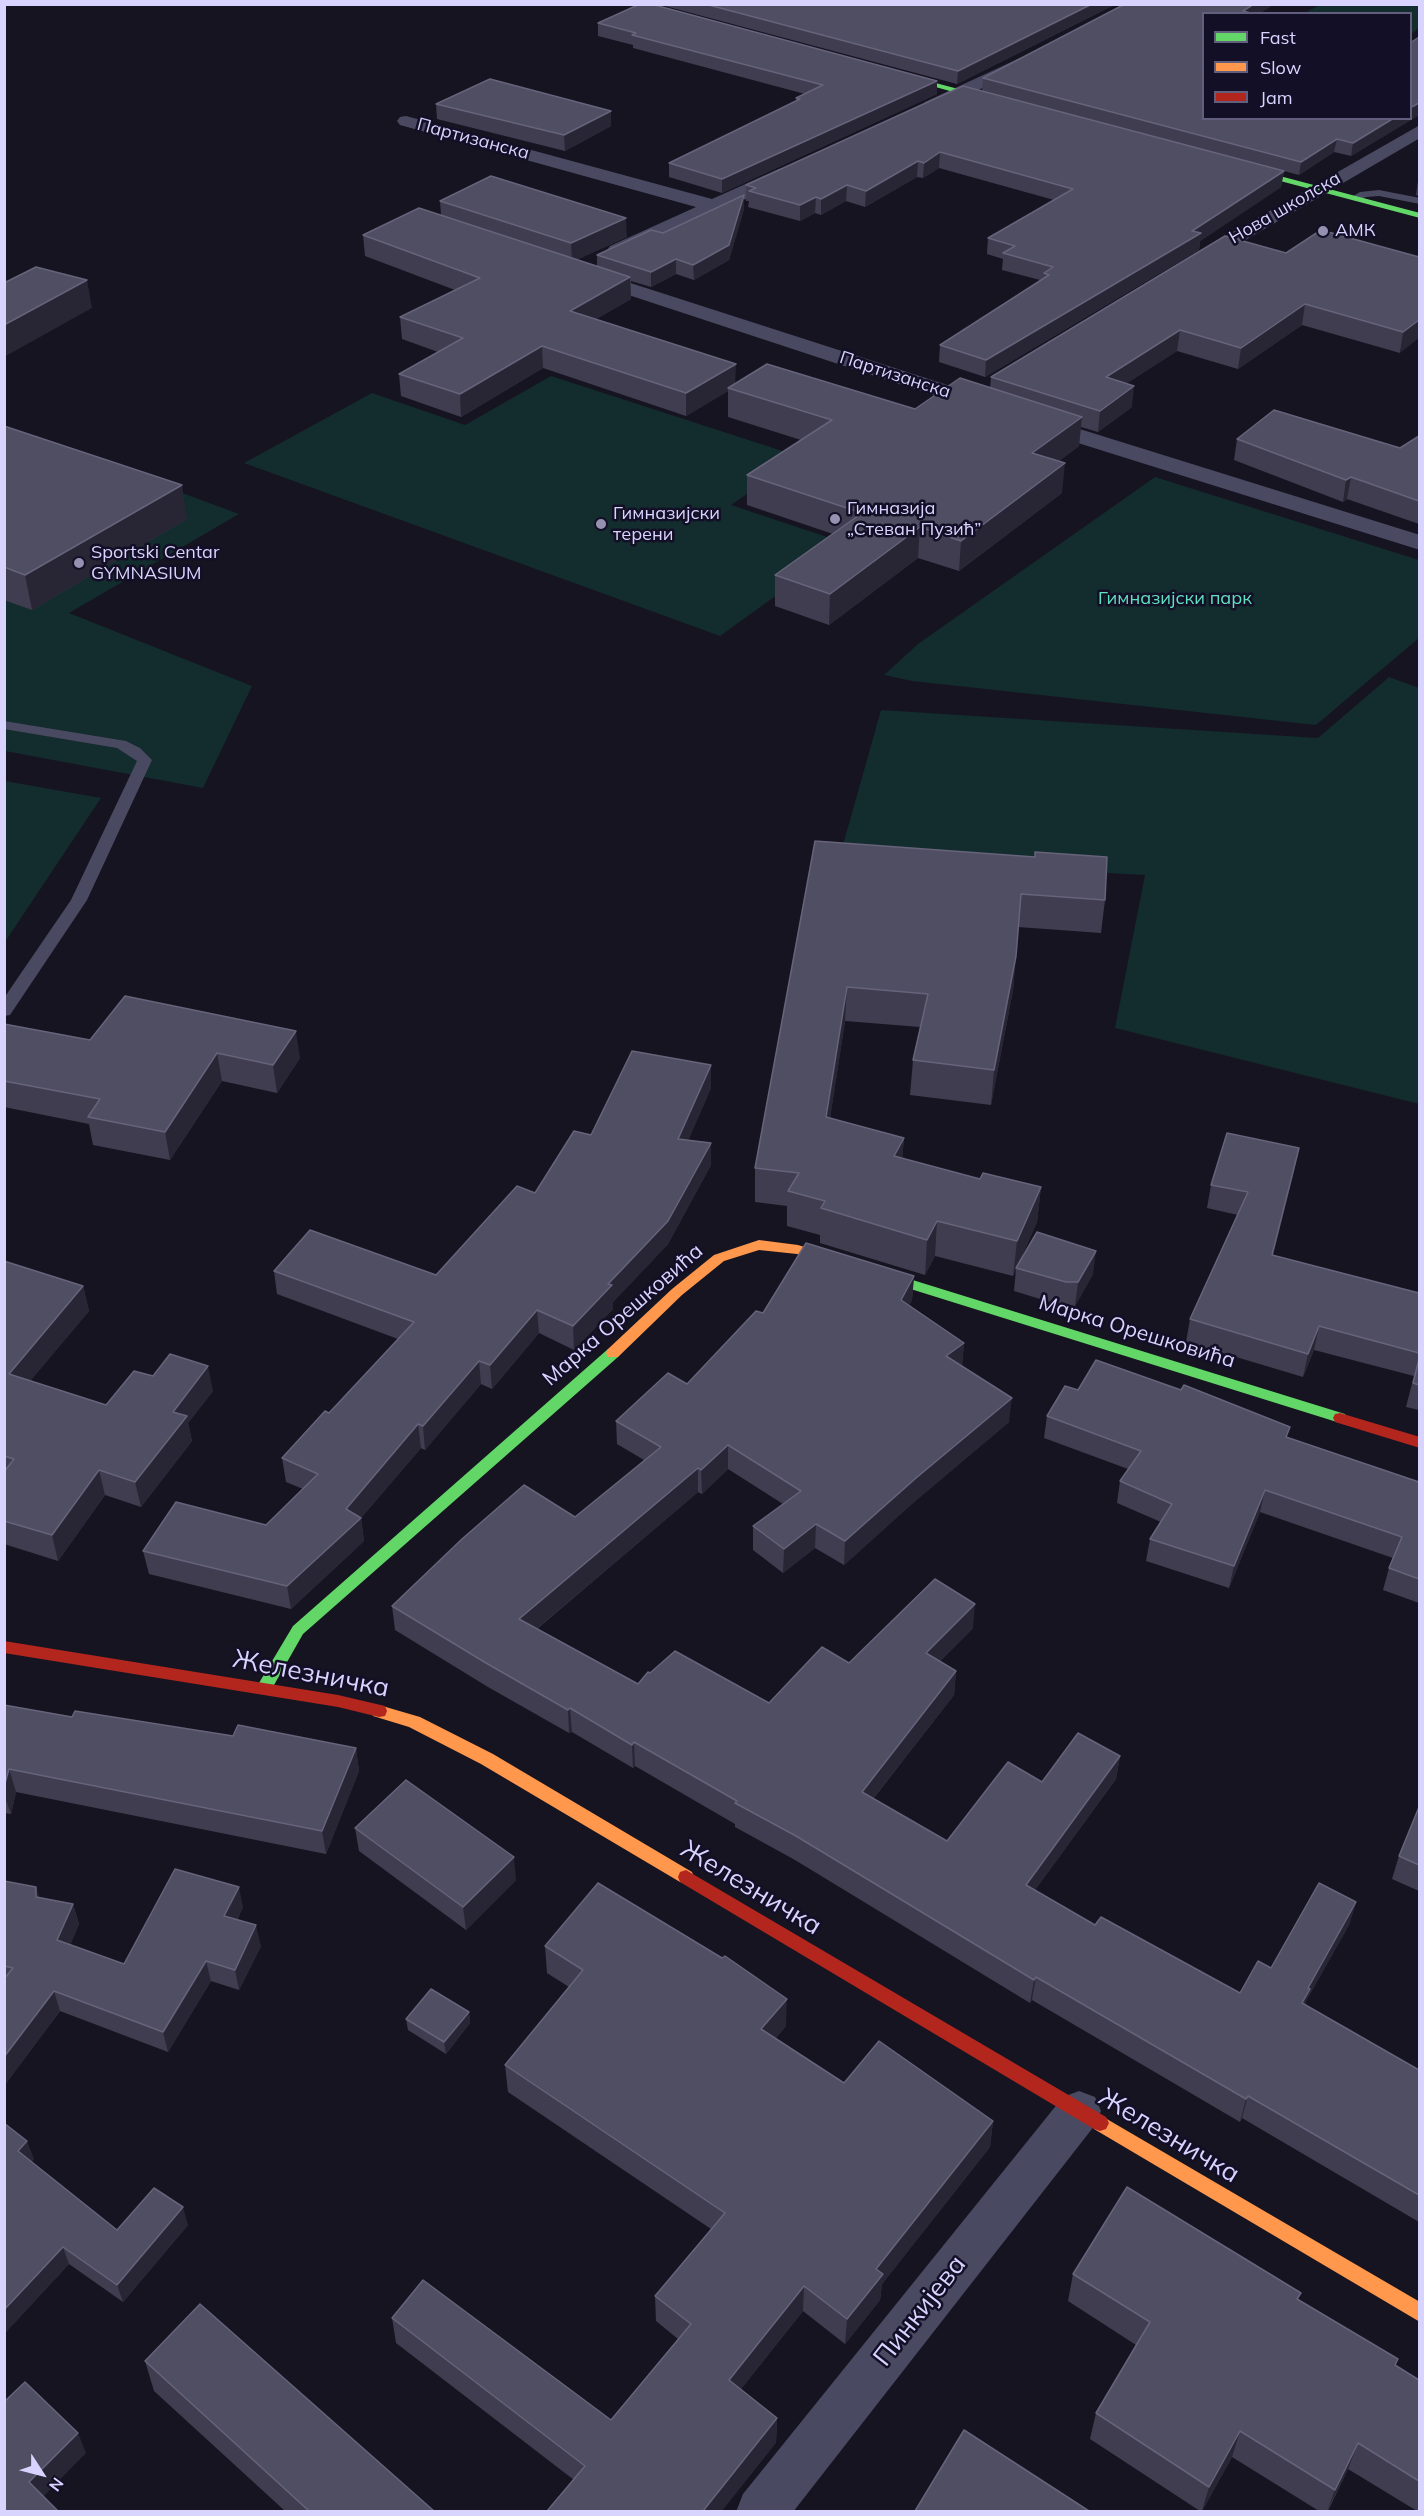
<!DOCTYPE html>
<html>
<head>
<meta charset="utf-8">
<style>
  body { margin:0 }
  #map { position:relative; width:1424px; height:2516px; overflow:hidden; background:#161421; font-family:Mulish,sans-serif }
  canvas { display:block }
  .frame { position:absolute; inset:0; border:6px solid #d9d4ff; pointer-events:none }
  .legend { position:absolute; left:1202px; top:12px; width:210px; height:108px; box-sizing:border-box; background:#130f26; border:2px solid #625e7d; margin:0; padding:8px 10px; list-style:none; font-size:18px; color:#d9d4ff }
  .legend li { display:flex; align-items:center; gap:12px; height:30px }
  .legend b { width:30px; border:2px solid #625e7d }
  .north { position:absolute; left:12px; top:2444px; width:60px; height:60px; -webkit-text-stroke:4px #130f26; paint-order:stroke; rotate:126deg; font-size:16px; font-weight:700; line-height:24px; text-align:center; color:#d9d4ff }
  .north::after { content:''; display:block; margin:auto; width:21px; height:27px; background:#d9d4ff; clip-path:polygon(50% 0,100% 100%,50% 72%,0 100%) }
</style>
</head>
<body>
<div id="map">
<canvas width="1424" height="2516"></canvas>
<div class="frame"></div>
<ul class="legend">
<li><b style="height:8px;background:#63d668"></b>Fast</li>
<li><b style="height:8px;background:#ff974d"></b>Slow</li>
<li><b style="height:8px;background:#b3261e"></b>Jam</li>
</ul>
<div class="north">N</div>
</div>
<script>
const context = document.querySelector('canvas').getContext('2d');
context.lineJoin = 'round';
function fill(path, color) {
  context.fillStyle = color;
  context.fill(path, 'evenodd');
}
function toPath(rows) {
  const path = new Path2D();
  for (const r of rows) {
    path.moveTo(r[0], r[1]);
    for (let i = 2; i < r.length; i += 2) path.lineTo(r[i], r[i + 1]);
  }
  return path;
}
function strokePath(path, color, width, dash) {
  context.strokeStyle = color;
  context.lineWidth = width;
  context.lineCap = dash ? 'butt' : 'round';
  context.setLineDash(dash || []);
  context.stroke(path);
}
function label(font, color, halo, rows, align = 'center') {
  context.font = font + ' Mulish,sans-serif';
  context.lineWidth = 5;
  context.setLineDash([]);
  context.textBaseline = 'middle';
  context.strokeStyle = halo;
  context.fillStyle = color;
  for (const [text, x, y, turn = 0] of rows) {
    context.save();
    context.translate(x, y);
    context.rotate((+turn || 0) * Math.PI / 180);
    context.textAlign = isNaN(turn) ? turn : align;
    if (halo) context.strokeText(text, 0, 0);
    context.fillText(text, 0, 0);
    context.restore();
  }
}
fill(toPath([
  [1320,5,1419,5,1419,28,1411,34,1410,14,1304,13],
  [551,376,801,457,731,505,848,544,720,636,244,463,372,393,465,425],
  [4,427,239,514,69,613,252,686,203,788,5,751],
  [1155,477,1419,560,1419,638,1316,725,912,681,884,675,918,644],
  [1389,677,1419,688,1419,1104,1115,1028,1145,875,839,859,881,710,1318,738],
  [5,781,101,798,5,942,4,782]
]), '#132c2d');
fill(toPath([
  [1379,190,1420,198,1420,204,1379,196,1366,197,1355,201,1350,198,1360,192,1379,190],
  [4,721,126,741,140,748,152,760,87,900,10,1015,4,1016,4,998,71,900,137,761,117,748,4,729,4,721]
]), '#4a4962');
fill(toPath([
  [1022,57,1028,58,1030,62,1028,66,937,110,925,110,922,106,925,102,1022,57],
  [406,116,712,199,779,169,786,167,793,169,795,173,793,177,722,210,617,256,610,254,607,250,610,246,696,207,400,125,397,121,400,117,406,116],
  [1420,125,1420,138,1203,265,1196,267,1189,265,1186,261,1189,257,1420,125],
  [587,269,994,400,997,405,994,410,986,411,978,410,580,279,577,275,580,271,587,269],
  [1038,416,1420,535,1420,550,1030,428,1027,423,1030,418,1038,416],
  [1079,2091,1095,2097,1101,2111,1095,2125,793,2512,736,2512,743,2494,1063,2097,1079,2091]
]), '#4a4962');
fill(toPath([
  [894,72,1000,100,1001,102,997,104,892,75,894,72],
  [1238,165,1420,213,1420,218,1235,169,1234,167,1238,165],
  [890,1273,1345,1414,1347,1418,1345,1422,1340,1423,885,1281,883,1278,885,1275,890,1273],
  [613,1348,620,1353,618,1357,303,1634,270,1692,264,1694,258,1692,256,1688,293,1626,608,1349,613,1348]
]), '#63d668');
fill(toPath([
  [759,1240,798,1245,895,1275,897,1278,890,1283,797,1254,759,1250,724,1261,682,1295,618,1357,608,1357,606,1353,608,1349,672,1289,714,1255,759,1240],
  [379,1705,420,1717,493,1754,692,1872,694,1877,692,1882,686,1884,680,1882,481,1764,409,1727,373,1716,371,1711,373,1706,379,1705],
  [1100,2115,1420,2302,1420,2322,1094,2129,1091,2123,1094,2117,1100,2115]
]), '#ff974d');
fill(toPath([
  [625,4,638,4,681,17,678,19,625,4],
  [1340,1413,1420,1437,1420,1448,1335,1422,1333,1418,1335,1414,1340,1413],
  [4,1641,338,1695,385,1706,387,1711,385,1716,379,1717,338,1707,4,1653,4,1641],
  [686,1870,1106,2117,1109,2123,1106,2129,1100,2131,1094,2129,680,1882,678,1877,680,1872,686,1870]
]), '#b3261e');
fill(toPath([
  [665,4,1116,4,957,84,665,6],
  [1203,14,1410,118,1419,37,1419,115,1351,156,1334,152,1299,175,1284,171,1281,187,1200,241,1199,250,985,377,939,362,940,345,1040,280,1002,270,1003,259,987,254,988,238,1054,200,939,168,923,178,917,177,865,207,846,201,821,215,815,213,800,221,748,207,749,201,746,201,746,185,982,91,983,78],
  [598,23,937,81,937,94,722,193,669,177,669,163,796,101,796,98,805,94,633,48,633,45,598,36],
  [436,104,611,111,611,126,565,151,437,119],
  [1419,180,1419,196,1416,195,1418,181],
  [744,195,744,209,729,260,694,280,676,274,651,287,631,281,631,299,596,319,735,384,915,409,990,388,991,377,1286,253,1419,257,1400,353,1302,325,1238,369,1177,351,1127,383,1132,407,1098,432,1081,427,1079,446,1059,461,1062,493,959,571,918,558,829,625,775,606,775,575,833,534,747,505,747,475,801,440,728,417,728,391,686,416,543,368,461,417,401,396,399,374,438,352,402,339,400,317,455,290,365,256,363,235,441,215,440,201,627,237,576,260,597,266,597,255,663,233],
  [4,426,187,519,32,610,4,600],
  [1419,436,1419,524,1347,499,1343,502,1234,460,1237,439,1400,448],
  [815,841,1105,900,1101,933,1018,927,1013,990,991,1105,910,1095,913,1060,920,1027,845,1021,830,1118,904,1138,902,1158,980,1179,1041,1187,1037,1222,1018,1265,1093,1274,1075,1306,1063,1306,1014,1291,1016,1269,1013,1276,935,1256,925,1275,820,1243,820,1235,787,1226,787,1206,755,1202,755,1168],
  [4,1024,90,1040,300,1058,277,1093,222,1081,170,1160,93,1145,89,1124,4,1107],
  [711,1088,688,1140,711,1165,668,1244,613,1302,613,1309,574,1350,539,1333,492,1389,481,1384,425,1450,421,1448,361,1518,364,1541,291,1609,149,1574,143,1551,266,1525,303,1489,286,1482,282,1458,329,1413,398,1339,277,1294,274,1271,436,1275,535,1193,591,1135],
  [1299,1148,1294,1171,1273,1255,1419,1293,1419,1410,1406,1407,1414,1376,1314,1350,1303,1377,1186,1342,1190,1319,1238,1215,1207,1208,1211,1185],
  [4,1261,83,1286,89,1311,30,1381,106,1405,153,1376,213,1391,188,1423,192,1441,141,1507,105,1495,58,1561,4,1544],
  [914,1276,912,1300,909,1305,964,1343,962,1366,1009,1422,914,1502,844,1565,815,1548,783,1573,753,1550,753,1526,783,1504,728,1469,702,1494,698,1492,537,1629,638,1684,650,1673,769,1703,849,1663,973,1628,940,1661,956,1671,954,1695,873,1799,947,1841,1042,1782,1120,1756,1116,1779,1035,1890,1095,1925,1240,1993,1271,1968,1356,1902,1349,1925,1306,2001,1305,2005,1419,2070,1419,2222,1242,2118,1240,2122,1032,2000,1030,2003,795,1860,735,1827,735,1824,635,1766,633,1768,572,1732,569,1733,488,1687,395,1630,392,1606,575,1517,644,1460,617,1444,616,1421,687,1384,763,1313],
  [1078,1390,1288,1438,1419,1482,1419,1603,1383,1590,1389,1568,1393,1558,1260,1512,1229,1588,1146,1561,1150,1539,1161,1522,1117,1503,1120,1481,1128,1469,1044,1438,1047,1416],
  [4,1705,72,1717,233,1736,356,1748,359,1771,326,1854,16,1792,11,1814,4,1813],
  [1419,1807,1419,1891,1392,1879,1399,1856],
  [355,1828,516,1880,466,1930,359,1851],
  [4,1881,39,1897,73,1904,79,1924,70,1945,124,1964,243,1907,237,1920,261,1946,239,1990,211,1981,168,2052,60,2011,4,2086],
  [545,1946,786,2026,775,2039,844,2083,993,2121,990,2147,882,2284,880,2300,845,2344,803,2311,741,2389,777,2418,776,2443,574,2480,396,2343,392,2318,611,2420,678,2339,656,2321,655,2296,711,2229,508,2092,505,2065,569,1987,547,1973],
  [469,2012,470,2023,446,2054,408,2030,406,2019],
  [4,2123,34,2159,31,2162,117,2230,188,2225,123,2302,69,2264,4,2334],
  [1073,2274,1299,2300,1396,2366,1419,2380,1419,2511,1417,2511,1348,2469,1328,2511,1319,2511,1232,2457,1202,2511,1200,2511,1090,2439,1096,2413,1136,2345,1068,2301],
  [145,2361,434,2511,285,2511,154,2391]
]), '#403d50');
fill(toPath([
  [1092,4,1116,4,957,84,958,71],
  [1254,4,1275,4,1259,14,1243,14,1243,11],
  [937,81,937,94,722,193,722,179],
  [1419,103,1419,115,1351,156,1353,143,1394,118,1410,118,1410,108],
  [611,111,611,126,565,151,564,135],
  [1337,139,1334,152,1299,175,1301,162],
  [940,152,939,168,923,178,924,163],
  [918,161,917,177,865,207,866,191],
  [1284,171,1281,187,1200,241,1199,250,985,377,986,360,1192,231],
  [847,185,846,201,821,215,821,199],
  [744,195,744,209,729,260,694,280,693,265],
  [816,197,815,213,800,221,800,205],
  [626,218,627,237,572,262,571,243],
  [676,259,676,274,651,287,651,272],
  [630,277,631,299,571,333,570,311],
  [87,280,92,308,4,357,4,325],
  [1305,304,1302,325,1238,369,1241,348],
  [1419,320,1419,338,1400,353,1403,332],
  [1180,330,1177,351,1104,398,1106,377],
  [542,346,543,368,461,417,460,394],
  [736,364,735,387,728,388,728,391,686,416,686,393],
  [1134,386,1132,407,1098,432,1100,411],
  [1082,417,1079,446,1030,483,1032,453],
  [1065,463,1062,493,959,571,961,541],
  [1351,477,1347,499,1343,502,1346,480],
  [182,485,187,519,32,610,25,575],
  [920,527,918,558,829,625,830,594],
  [1016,956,1013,990,991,1105,994,1070],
  [847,987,845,1021,825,1152,826,1117],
  [296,1031,300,1058,277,1093,273,1065],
  [217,1053,222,1081,170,1160,165,1132],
  [711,1065,711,1088,679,1162,678,1139],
  [904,1138,901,1173,894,1156],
  [711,1143,711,1165,668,1244,613,1302,613,1309,574,1350,573,1326,608,1284],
  [1299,1148,1294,1171,1267,1278,1272,1255],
  [1041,1187,1037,1222,1013,1276,1017,1241],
  [937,1221,935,1256,925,1275,927,1240],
  [1096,1251,1093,1274,1075,1306,1078,1282],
  [914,1276,912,1300,900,1323,901,1300],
  [83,1286,89,1311,15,1399,9,1374],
  [537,1310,539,1333,492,1389,490,1365],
  [1319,1326,1314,1350,1303,1377,1308,1354],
  [964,1343,962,1367,946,1356],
  [479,1361,481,1384,425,1450,423,1426],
  [208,1366,213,1391,188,1423,192,1441,141,1507,135,1482,173,1412],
  [1012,1398,1009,1422,914,1502,844,1565,845,1541,916,1478],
  [418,1424,421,1448,361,1518,364,1541,291,1609,287,1586,346,1509],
  [728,1445,728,1469,702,1494,701,1470],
  [698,1468,698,1492,521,1642,519,1619],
  [99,1470,105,1495,58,1561,52,1535],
  [1265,1490,1260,1512,1229,1588,1234,1566],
  [816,1524,815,1548,783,1573,784,1549],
  [975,1604,973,1628,924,1676,926,1653],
  [956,1671,954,1695,860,1815,862,1792],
  [570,1708,572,1732,569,1733,568,1710],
  [634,1742,635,1766,633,1768,632,1745],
  [356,1748,359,1771,326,1854,322,1831],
  [1120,1756,1116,1779,1022,1908,1026,1885],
  [9,1769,16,1792,11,1814,4,1795,4,1787],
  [514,1857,516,1880,466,1930,463,1907],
  [36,1887,43,1907,36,1897],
  [239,1887,243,1907,228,1937,224,1916],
  [1356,1902,1349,1925,1306,2001,1303,2012,1302,2003,1308,1988],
  [73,1904,79,1924,64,1960,57,1940],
  [256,1925,261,1946,239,1990,235,1970],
  [206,1961,211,1981,168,2052,163,2032],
  [1036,1977,1032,2000,1030,2003,1034,1980],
  [54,1991,60,2011,4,2086,4,2057],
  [787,1999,786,2026,760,2056,761,2029],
  [469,2012,470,2023,446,2054,444,2042],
  [1248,2096,1242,2118,1240,2122,1246,2099],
  [993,2121,990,2147,882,2284,880,2300,845,2344,847,2319,876,2269],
  [27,2141,34,2159,24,2168,18,2151],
  [183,2207,188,2225,123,2302,117,2285],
  [63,2247,69,2264,4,2334,4,2310],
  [804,2286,803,2311,729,2404,729,2380],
  [777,2418,776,2443,722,2511,703,2511],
  [1240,2431,1232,2457,1202,2511,1209,2487],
  [78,2433,86,2453,38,2502,29,2482],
  [1358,2443,1348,2469,1327,2511,1335,2490]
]), '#282635');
const building = toPath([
  [640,4,651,4,937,81,722,179,669,163,800,99,796,98,823,85,632,35,636,33,598,23,640,4],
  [705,4,1092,4,958,71,705,4],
  [1125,4,1254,4,1243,11,1254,14,1203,14,1203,118,1394,118,1353,143,1337,139,1301,162,983,78,1125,4],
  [1419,37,1419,103,1410,108,1410,43,1419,37],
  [490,79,611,111,564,135,436,104,490,79],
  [963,86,1284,171,1192,231,1201,233,986,360,940,345,1049,275,1044,273,1053,267,1003,253,1015,246,988,238,1073,189,940,152,924,163,918,161,866,191,847,185,821,199,816,197,800,205,749,191,756,188,746,185,963,86],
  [491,176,626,218,571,243,440,201,491,176],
  [744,195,729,245,693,265,676,259,651,272,597,255,651,230,663,233,744,195],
  [419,208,630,277,570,311,736,364,686,393,542,346,460,394,399,374,463,338,400,317,480,278,363,235,419,208],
  [1321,230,1419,257,1419,320,1403,332,1305,304,1241,348,1180,330,1106,377,1134,386,1100,411,991,377,1225,236,1286,253,1321,230],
  [36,267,87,280,4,325,4,283,36,267],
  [767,364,915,409,960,378,1082,417,1032,453,1065,463,961,541,920,527,830,594,775,575,862,513,747,475,832,420,728,388,767,364],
  [1274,410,1400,448,1419,436,1419,501,1351,477,1346,480,1237,439,1274,410],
  [4,426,182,485,25,575,4,567,4,426],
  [815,841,1035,857,1035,852,1107,857,1105,900,1021,894,1016,956,994,1070,913,1060,928,994,847,987,826,1117,904,1138,894,1156,980,1179,983,1173,1041,1187,1017,1241,937,1221,927,1240,821,1208,825,1201,788,1191,799,1173,755,1168,815,841],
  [125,996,296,1031,273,1065,217,1053,165,1132,88,1117,100,1099,4,1081,4,1024,90,1040,125,996],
  [632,1051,711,1065,678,1139,711,1143,668,1221,608,1284,612,1285,573,1326,537,1310,490,1365,479,1361,423,1426,418,1424,346,1509,361,1518,287,1586,143,1551,176,1502,266,1525,318,1474,282,1458,325,1411,329,1413,414,1322,274,1271,310,1230,436,1275,517,1186,535,1193,574,1131,591,1135,632,1051],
  [1227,1133,1299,1148,1272,1255,1419,1293,1419,1353,1319,1326,1308,1354,1190,1319,1248,1192,1211,1185,1227,1133],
  [1037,1232,1096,1251,1078,1282,1066,1282,1016,1268,1037,1232],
  [806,1243,914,1276,901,1300,964,1343,946,1356,1012,1398,916,1478,845,1541,816,1524,784,1549,753,1526,801,1491,728,1445,701,1470,698,1468,519,1619,638,1684,648,1672,650,1673,675,1651,769,1703,822,1647,849,1663,935,1579,975,1604,926,1653,956,1671,862,1792,947,1841,1008,1762,1042,1782,1078,1733,1120,1756,1026,1885,1095,1925,1101,1917,1240,1993,1258,1961,1271,1968,1319,1883,1356,1902,1308,1988,1310,1989,1302,2003,1419,2070,1419,2195,1248,2096,1246,2099,1036,1977,1034,1980,796,1836,735,1803,737,1801,634,1742,632,1745,570,1708,568,1710,486,1663,392,1606,462,1539,524,1485,575,1517,661,1447,616,1421,668,1373,687,1384,756,1311,763,1313,806,1243],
  [4,1261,83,1286,9,1374,106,1405,134,1371,153,1376,170,1354,208,1366,173,1412,187,1416,135,1482,99,1470,52,1535,4,1521,4,1472,14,1459,4,1456,4,1261],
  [1419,1359,1419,1385,1413,1383,1419,1359],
  [1096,1360,1181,1390,1184,1385,1290,1427,1286,1437,1419,1482,1419,1579,1389,1568,1402,1537,1265,1490,1234,1566,1150,1539,1172,1504,1120,1481,1141,1451,1047,1416,1065,1386,1078,1390,1096,1360],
  [4,1705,72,1717,75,1711,233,1736,238,1725,356,1748,322,1831,9,1769,4,1787,4,1705],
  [406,1780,514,1857,463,1907,355,1828,406,1780],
  [1419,1807,1419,1865,1399,1856,1419,1807],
  [175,1869,239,1887,224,1916,256,1925,235,1970,206,1961,163,2032,54,1991,4,2057,4,1979,13,1968,4,1966,4,1881,36,1887,36,1897,73,1904,57,1940,124,1964,175,1869],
  [598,1883,722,1958,725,1956,787,1999,761,2029,844,2083,879,2041,993,2121,876,2269,883,2274,847,2319,804,2286,729,2380,777,2418,703,2511,547,2511,585,2466,392,2318,423,2280,611,2420,691,2324,655,2296,725,2213,505,2065,583,1970,545,1946,598,1883],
  [431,1989,469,2012,444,2042,406,2019,431,1989],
  [4,2123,27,2141,18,2151,117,2230,154,2188,183,2207,117,2285,63,2247,4,2310,4,2123],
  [1127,2187,1301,2293,1297,2299,1398,2359,1395,2365,1419,2380,1419,2481,1358,2443,1335,2490,1240,2431,1209,2487,1096,2413,1150,2322,1073,2274,1127,2187],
  [200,2304,434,2511,309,2511,145,2361,200,2304],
  [25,2382,78,2433,29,2482,58,2511,4,2511,4,2402,25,2382],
  [964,2430,1089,2511,915,2511,964,2430]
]);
fill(building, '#504e63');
strokePath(building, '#66637b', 1.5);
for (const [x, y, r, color] of [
  [1323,231,6,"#9591b1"],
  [835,519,6,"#9591b1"],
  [601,524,6,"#9591b1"],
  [79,563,6,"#9591b1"]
]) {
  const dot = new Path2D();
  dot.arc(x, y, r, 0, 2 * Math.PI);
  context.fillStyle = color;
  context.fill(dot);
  strokePath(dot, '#130f26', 2);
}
label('18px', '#d9d4ff', '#130f26', [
  ["Партизанска",473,139,15],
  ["Нова школска",1285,208,-30],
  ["Партизанска",895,375,18]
]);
label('18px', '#d9d4ff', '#130f26', [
  ["АМК",1335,231],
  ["Гимназија",847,509],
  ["„Стеван Пузић”",847,530],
  ["Гимназијски",613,514],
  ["терени",613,535],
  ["Sportski Centar",91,553],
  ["GYMNASIUM",91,574]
], 'left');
label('18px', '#5fe0c0', '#130f26', [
  ["Гимназијски парк",1175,599]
]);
label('21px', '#d9d4ff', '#130f26', [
  ["Марка Орешковића",623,1315,-41],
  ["Марка Орешковића",1137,1332,17]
]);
label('26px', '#d9d4ff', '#130f26', [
  ["Железничка",311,1674,11],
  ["Железничка",751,1888,31],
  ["Железничка",1169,2136,31],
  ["Пинкијева",920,2311,-52]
]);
</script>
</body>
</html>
